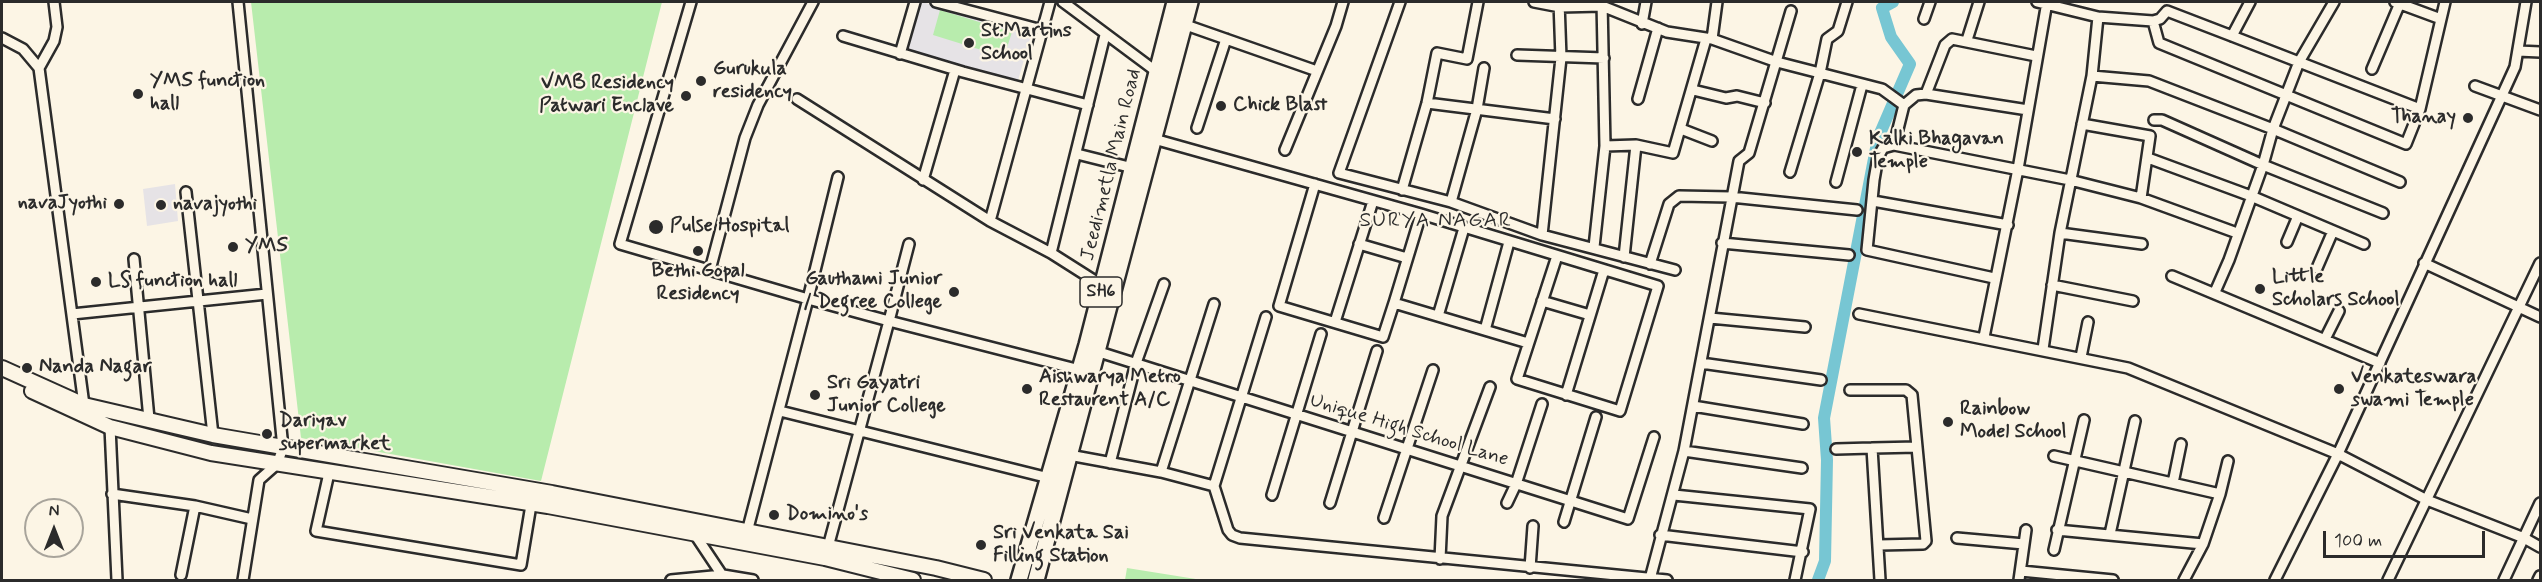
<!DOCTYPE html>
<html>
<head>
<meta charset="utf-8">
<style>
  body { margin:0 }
  #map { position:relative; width:2542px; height:582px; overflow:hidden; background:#fcf5e5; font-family:Mynerve,sans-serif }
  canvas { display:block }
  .frame { position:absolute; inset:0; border:3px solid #2b2b2b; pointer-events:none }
  .north { position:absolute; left:24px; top:498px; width:60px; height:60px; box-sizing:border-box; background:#fcf5e5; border:2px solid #a8a49b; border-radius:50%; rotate:0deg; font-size:16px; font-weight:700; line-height:24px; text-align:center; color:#2b2b2b }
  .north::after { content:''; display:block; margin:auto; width:21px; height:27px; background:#2b2b2b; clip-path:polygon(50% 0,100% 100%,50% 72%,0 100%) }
  .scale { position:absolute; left:2323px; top:531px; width:162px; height:27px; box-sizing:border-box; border:3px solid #2b2b2b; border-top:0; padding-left:8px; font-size:18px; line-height:21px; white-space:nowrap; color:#2b2b2b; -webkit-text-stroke:4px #fcf5e5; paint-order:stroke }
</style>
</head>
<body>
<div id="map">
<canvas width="2542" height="582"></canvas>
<div class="frame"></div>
<div class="north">N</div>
<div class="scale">100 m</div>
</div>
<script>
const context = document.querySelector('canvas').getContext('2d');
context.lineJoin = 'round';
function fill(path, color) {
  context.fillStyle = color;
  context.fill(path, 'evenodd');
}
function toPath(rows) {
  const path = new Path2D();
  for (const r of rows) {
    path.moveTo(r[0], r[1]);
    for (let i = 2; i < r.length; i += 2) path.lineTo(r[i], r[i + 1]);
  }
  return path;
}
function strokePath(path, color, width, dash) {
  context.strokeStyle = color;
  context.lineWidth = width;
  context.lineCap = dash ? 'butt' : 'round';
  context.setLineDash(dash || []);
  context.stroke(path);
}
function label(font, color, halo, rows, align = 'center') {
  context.font = font + ' Mynerve,sans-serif';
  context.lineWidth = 4.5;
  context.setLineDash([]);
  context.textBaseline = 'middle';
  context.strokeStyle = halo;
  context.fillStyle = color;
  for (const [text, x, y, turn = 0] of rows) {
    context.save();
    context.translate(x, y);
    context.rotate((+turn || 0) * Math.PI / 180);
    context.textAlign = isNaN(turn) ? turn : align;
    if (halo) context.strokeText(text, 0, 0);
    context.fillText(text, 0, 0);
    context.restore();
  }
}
fill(toPath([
  [922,2,1032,32,1017,84,907,54],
  [175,184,178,221,147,226,143,189]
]), '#e6e3e6');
fill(toPath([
  [251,2,662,2,541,481,301,438],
  [940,10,1012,32,1004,57,933,35],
  [1127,568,1202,580,1125,580]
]), '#b8ecad');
strokePath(toPath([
  [1818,580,1825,561,1827,460,1824,418,1878,138,1910,64,1891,37,1882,8,1893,2]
]), '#77c6d3', 12);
const street = toPath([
  [238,2,283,448,277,464,259,480,243,580],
  [691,2,620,244,808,299,838,177],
  [936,2,1042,30],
  [1063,2,1157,72],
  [1400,2,1339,173,1451,202,1542,235,1675,270],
  [1534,2,1560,7,1602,6,1667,32,1712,39,1777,62,1882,89,1904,105],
  [2037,2,2098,17,2153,21,2160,19,2167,11,2232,36,2420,109,2406,144,2159,43,2153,21],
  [2395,2,2441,19],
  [1924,19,1930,2],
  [1183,24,1317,71],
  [1642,24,1646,2],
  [843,36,963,72,1088,105],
  [2232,36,2250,2],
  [2,38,23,49,39,68,84,405],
  [1712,39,1717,2],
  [1967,40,1979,2],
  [2518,51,2540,52],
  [900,54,915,2],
  [1517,55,1604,58],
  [39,68,54,41,57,27,54,2],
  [2372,69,2400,3],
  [2092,76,2149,81,2273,129,2400,182],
  [2475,86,2540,110],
  [1693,90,1726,98,1737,96,1765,103],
  [1926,94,1945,45,1952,39,2036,56],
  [797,99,990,221,1051,253,1105,35],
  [1638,99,1658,28],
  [1427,103,1555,119],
  [2420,109,2445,2],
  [2154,120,2162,120,2263,165,2383,213],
  [2082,124,2150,136,2141,198],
  [1197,128,1226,39],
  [1681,129,1712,141],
  [1154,139,1421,214,1658,286,1620,411,1517,379,1557,256],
  [1636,145,1673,153,1706,39],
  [1894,145,1904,105,1916,95,1926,94,2028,110],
  [1605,146,1636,145,1624,257],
  [1285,150,1336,26,1343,2],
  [1077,154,1133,168],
  [2148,158,2251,196,2364,244],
  [1790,172,1820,73,1827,39,1838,31,1847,2],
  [923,180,955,70],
  [1836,182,1862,85],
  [1315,184,1279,306,1383,337,1394,303,1528,343],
  [1402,190,1427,103,1437,53,1467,59,1478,2],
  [186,192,213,435],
  [1873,201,2008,225],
  [1451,202,1477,109,1484,68],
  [990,221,1050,2],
  [2060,233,2142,244],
  [1542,235,1561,58,1559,2],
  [2287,242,2298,216],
  [1722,243,1849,255],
  [909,244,889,321,1080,370],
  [1359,244,1407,258],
  [1594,247,1605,146,1602,2],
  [1051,253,1103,286],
  [134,259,149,419],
  [2424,263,2540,317],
  [1650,264,1669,204,1679,196,1731,197,1857,210],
  [2317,268,2333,231],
  [710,270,745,138,758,105,813,2],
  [2172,276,2380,363],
  [1994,278,1867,250,1874,180,1878,157,1883,148,1894,145,2070,180,2141,198,2237,233],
  [2052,285,2133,301],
  [2215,292,2229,260,2263,165,2273,129,2299,62,2334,2],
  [1542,301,1590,315],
  [1394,303,1421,214],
  [72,314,267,294],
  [1859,314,2128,368,2338,454,2427,500,2524,538,2540,547],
  [1438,316,1464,228],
  [1710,318,1805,327],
  [1335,322,1373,201],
  [1485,330,1509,242],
  [1984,337,2018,169,2047,2],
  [2325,339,2339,311],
  [2043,349,2060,233,2092,76,2098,17],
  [1096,351,1628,519,1654,437],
  [2081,357,2088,322],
  [1701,363,1821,380],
  [1850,390,1906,390,1912,395,1926,541,1923,544,1879,545],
  [1566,395,1604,270],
  [1693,406,1803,424],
  [780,411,1049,478],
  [110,427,117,580],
  [1836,449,1872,448],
  [1684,451,1802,468],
  [1069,455,1161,472,1214,486,1228,530,1232,535,1240,538,1667,580],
  [2054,456,2220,494,2203,544,2184,580],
  [1110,463,1136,363,1164,284],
  [1161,472,1214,304],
  [329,473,316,531,521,565,531,505],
  [2173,483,2181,444],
  [1214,486,1266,317],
  [112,494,195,506,252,519],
  [2220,494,2228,461],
  [1272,495,1321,334],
  [1674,495,1810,509,1795,580],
  [1330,503,1377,351],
  [1507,503,1516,484,1542,404],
  [1384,518,1433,370],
  [1564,522,1596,417],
  [2057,530,2203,544],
  [747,532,808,299,889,321,828,547],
  [2110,534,2135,421],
  [1660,535,1803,552],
  [696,536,724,578],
  [1957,538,2024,544],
  [2054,550,2084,420],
  [1440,559,1442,516,1490,387],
  [1530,568,1533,526],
  [2021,571,2113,580],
  [181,575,195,506],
  [1650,579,1684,451,1739,161,1749,153,1791,11],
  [671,580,723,575,753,580],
  [1880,580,1872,448,1917,447],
  [2019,580,2026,530],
  [2275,580,2338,454,2515,67,2526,2],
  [2388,580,2540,263],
  [2504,580,2540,503],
  [2538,580,2540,576]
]);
const secondary = toPath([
  [2,368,84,405,213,435,552,493,936,568,984,580],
  [32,391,110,427,211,453,548,506,825,558,913,580]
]);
const primary = toPath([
  [1019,580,1087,345,1175,2],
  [1036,580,1190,2]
]);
strokePath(street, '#2b2b2b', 14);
strokePath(secondary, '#2b2b2b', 18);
strokePath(primary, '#2b2b2b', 20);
strokePath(street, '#fcf5e5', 9);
strokePath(secondary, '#fcf5e5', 14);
strokePath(primary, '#fcf5e5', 15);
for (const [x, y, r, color] of [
  [969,43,6,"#2b2b2b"],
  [701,81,6,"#2b2b2b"],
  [138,94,6,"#2b2b2b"],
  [686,96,6,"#2b2b2b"],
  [1221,106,6,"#2b2b2b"],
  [2468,118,6,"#2b2b2b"],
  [1857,152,6,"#2b2b2b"],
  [119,204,6,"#2b2b2b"],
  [161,205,6,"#2b2b2b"],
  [656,227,8,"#2b2b2b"],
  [233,247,6,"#2b2b2b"],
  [698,251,6,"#2b2b2b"],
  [96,282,6,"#2b2b2b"],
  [2260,289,6,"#2b2b2b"],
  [954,292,6,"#2b2b2b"],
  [27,368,6,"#2b2b2b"],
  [1027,389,6,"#2b2b2b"],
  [2339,389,6,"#2b2b2b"],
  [815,395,6,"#2b2b2b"],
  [1948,422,6,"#2b2b2b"],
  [267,434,6,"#2b2b2b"],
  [774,515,6,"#2b2b2b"],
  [981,545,6,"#2b2b2b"]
]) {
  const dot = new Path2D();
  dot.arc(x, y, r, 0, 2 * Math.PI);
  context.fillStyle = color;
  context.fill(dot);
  strokePath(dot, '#fcf5e5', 2);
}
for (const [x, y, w] of [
  [1101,292,42]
]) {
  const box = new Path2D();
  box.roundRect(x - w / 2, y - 15, w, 30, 4.5);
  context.fillStyle = '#fcf5e5';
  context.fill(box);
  strokePath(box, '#2b2b2b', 1.5);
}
label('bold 18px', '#2b2b2b', null, [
  ["SH6",1101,292]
]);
label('bold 20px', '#2b2b2b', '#fcf5e5', [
  ["St.Martins",981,32],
  ["School",981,55],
  ["Gurukula",713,70],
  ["residency",713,93],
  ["YMS function",150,82],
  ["hall",150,105],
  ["VMB Residency",674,84,"right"],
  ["Patwari Enclave",674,107,"right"],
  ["Chick Blast",1233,106],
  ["Thanay",2456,118,"right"],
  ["Kalki Bhagavan",1869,140],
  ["Temple",1869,163],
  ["navaJyothi",107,204,"right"],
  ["navajyothi",173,205],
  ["Pulse Hospital",670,227],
  ["YMS",245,247],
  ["Bethi Gopal",698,272,"center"],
  ["Residency",698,295,"center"],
  ["Little",2272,278],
  ["Scholars School",2272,301],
  ["Gauthami Junior",942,280,"right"],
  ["/ Degree College",942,303,"right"],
  ["LS function hall",108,282],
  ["Nanda Nagar",39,368],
  ["Aishwarya Metro",1039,378],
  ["Restaurent A/C",1039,401],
  ["Venkateswara",2351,378],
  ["swami Temple",2351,401],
  ["Sri Gayatri",827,384],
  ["Junior College",827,407],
  ["Rainbow",1960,410],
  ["Model School",1960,433],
  ["Dariyav",279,422],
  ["supermarket",279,445],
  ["Domino's",786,515],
  ["Sri Venkata Sai",993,534],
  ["Filling Station",993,557]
], 'left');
label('20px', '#2b2b2b', '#fcf5e5', [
  ["Jeedimetla Main Road",1112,165,-76],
  ["Unique High School Lane",1409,431,17]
]);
context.letterSpacing = '1.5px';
label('21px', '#2b2b2b', '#fcf5e5', [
  ["SURYA NAGAR",1436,222]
]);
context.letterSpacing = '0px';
</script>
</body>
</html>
